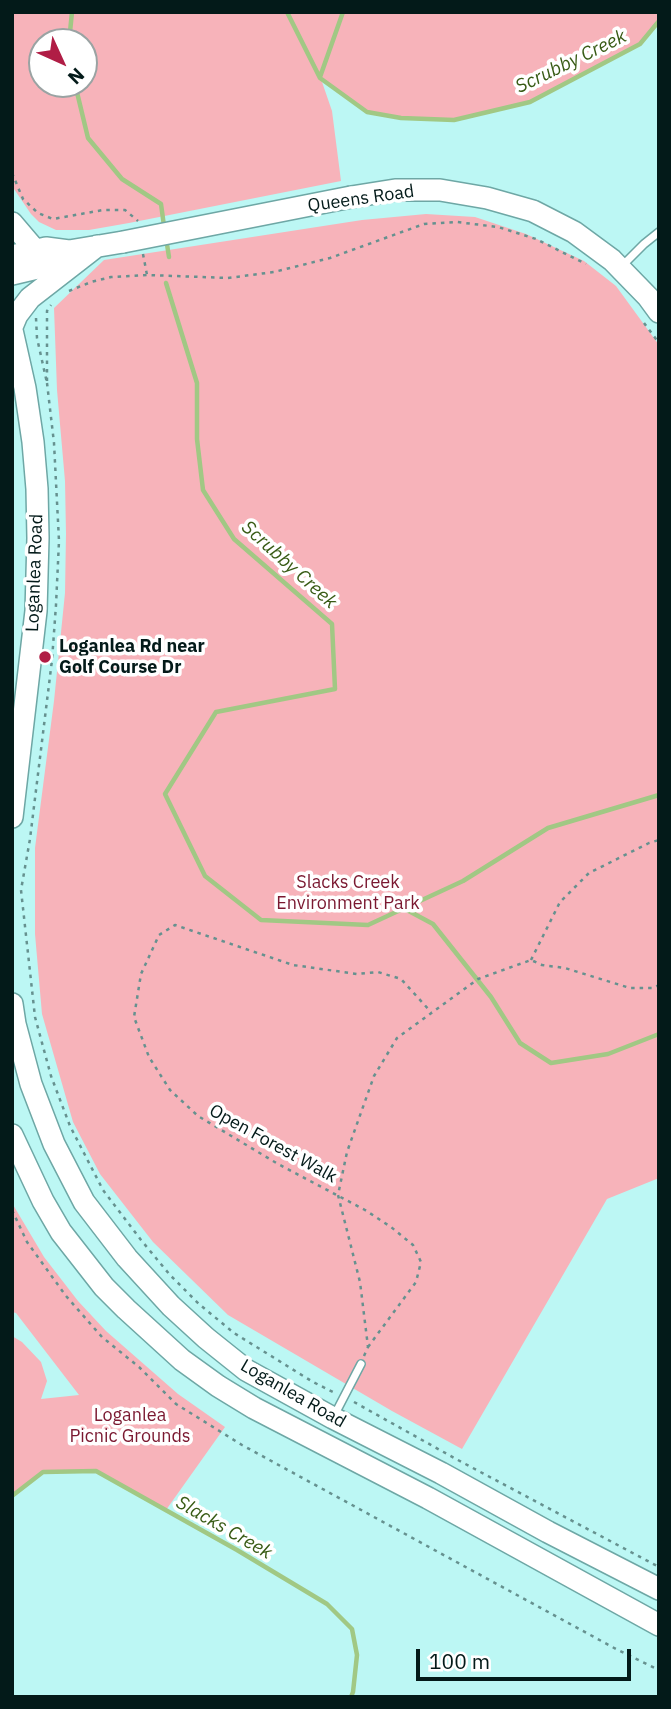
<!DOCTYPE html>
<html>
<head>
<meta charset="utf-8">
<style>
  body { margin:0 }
  #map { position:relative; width:671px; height:1709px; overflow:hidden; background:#bcf7f4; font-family:"IBM Plex Sans",sans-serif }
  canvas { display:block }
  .frame { position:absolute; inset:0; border:14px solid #031a19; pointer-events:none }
  .north { position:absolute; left:28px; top:28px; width:70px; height:70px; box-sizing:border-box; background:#fff; border:2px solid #9aa3a3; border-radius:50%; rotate:135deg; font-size:19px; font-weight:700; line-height:28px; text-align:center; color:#031a19 }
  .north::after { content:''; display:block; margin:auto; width:24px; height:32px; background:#b01d45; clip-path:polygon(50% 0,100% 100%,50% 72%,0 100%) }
  .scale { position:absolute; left:416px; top:1649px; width:215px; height:32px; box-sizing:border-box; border:4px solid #031a19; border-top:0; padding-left:9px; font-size:21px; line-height:24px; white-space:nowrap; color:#031a19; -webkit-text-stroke:5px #fff; paint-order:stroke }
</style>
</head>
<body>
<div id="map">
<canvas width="671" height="1709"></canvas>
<div class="frame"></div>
<div class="north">N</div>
<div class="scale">100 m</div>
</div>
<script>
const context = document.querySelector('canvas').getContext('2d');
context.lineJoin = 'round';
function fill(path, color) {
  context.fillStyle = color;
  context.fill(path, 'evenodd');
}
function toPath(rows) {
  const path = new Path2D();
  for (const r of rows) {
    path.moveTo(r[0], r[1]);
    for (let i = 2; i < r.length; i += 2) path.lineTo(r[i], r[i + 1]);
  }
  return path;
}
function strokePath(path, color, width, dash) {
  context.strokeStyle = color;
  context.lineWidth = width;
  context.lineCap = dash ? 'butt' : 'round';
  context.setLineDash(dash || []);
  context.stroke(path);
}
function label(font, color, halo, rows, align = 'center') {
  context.font = font + ' "IBM Plex Sans",sans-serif';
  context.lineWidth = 7;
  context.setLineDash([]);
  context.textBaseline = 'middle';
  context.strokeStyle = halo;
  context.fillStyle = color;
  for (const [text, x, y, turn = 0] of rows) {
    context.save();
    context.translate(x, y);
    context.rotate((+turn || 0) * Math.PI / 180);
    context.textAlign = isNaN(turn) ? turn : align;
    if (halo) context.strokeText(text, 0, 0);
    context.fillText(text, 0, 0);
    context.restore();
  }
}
fill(toPath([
  [12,12,659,12,659,21,640,44,530,102,454,120,401,118,367,112,321,79,332,111,341,181,129,223,89,230,56,230,39,222,31,214,12,186],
  [42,42,84,42,84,84,42,84],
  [426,214,475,217,526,234,584,261,616,286,659,345,659,1178,607,1199,462,1449,392,1411,228,1315,153,1242,100,1174,73,1122,42,1014,35,934,35,848,54,701,65,593,66,534,65,481,57,390,54,308,104,260,362,220],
  [12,1203,44,1257,78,1301,106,1331,178,1394,225,1427,166,1510,96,1471,43,1472,12,1496,12,1336,22,1342,41,1362,47,1381,41,1399,79,1395,16,1313,12,1312]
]), '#f7b3ba');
strokePath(toPath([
  [287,12,320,78,367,112,401,118,454,120,530,102,640,44,659,21],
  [69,42,72,12],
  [320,77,343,12],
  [75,84,88,138,122,179,161,204,164,226],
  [166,238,169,257],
  [166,283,197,383,197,439,203,490,234,539,332,624,335,689,216,712,165,794,205,876,261,920,368,925,463,881,548,828,659,795],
  [405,909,433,924,491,997,520,1043,551,1063,608,1054,659,1034],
  [12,1496,43,1472,96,1471,237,1550,327,1604,352,1629,357,1655,353,1692,351,1697]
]), '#a1c884', 4.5);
const lane = toPath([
  [621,267,644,244,659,232],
  [334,1416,361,1364]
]);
const secondary = toPath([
  [351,197,395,190,440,190,487,198,533,211,574,232,612,260,648,297,659,312],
  [12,223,35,250],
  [12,256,46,248,69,251,123,242],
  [12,274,50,265,69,251],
  [12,327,17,315,30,298,97,246],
  [12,330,25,388,33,442,37,489,38,538,36,611,12,817],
  [12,1004,15,1024,31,1084,54,1144,84,1202,127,1258,171,1306,206,1338,246,1370,333,1418,441,1473,548,1532,659,1589],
  [12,1135,43,1201,61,1232,104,1287,126,1309,182,1360,218,1386,254,1408,428,1498,659,1625]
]);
strokePath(lane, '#6ea7a5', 10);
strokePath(secondary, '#6ea7a5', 24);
strokePath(toPath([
  [12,173,23,199,38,213,53,219,103,210,125,210,138,221],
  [143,254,147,275],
  [69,291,91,282,111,277,147,275,228,278,274,272,330,258,424,224,457,222,498,227,536,239,586,264],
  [36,318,37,338,47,383,47,311,51,305],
  [644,323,659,343],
  [47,383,54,443,59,541,56,605,52,660,30,839,21,890,35,1017,51,1076,70,1126,103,1190,141,1240,170,1275,199,1304,234,1333,313,1382,335,1393],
  [531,960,560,902,589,873,649,843,659,840],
  [12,1210,27,1242,66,1296,102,1337,139,1367,176,1404,242,1445,616,1649,659,1670],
  [368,1347,416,1282,421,1262,413,1245,391,1227,365,1210,278,1164,198,1116,170,1090,149,1057,134,1017,141,974,159,935,175,925,293,965,357,974,378,972,401,979,431,1012],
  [364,1356,368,1347,360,1282,338,1195,347,1152,374,1076,397,1038,478,979,531,960,542,965,565,968,630,988,653,988,659,985],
  [354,1402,456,1459,659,1567]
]), '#66918f', 2.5, [3.5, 5]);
strokePath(lane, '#fff', 7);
strokePath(secondary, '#fff', 21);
const secondaryBridge = toPath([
  [123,242,351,197]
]);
strokePath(secondaryBridge, '#6ea7a5', 24, []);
strokePath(secondaryBridge, '#fff', 21);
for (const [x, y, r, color] of [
  [45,657,7,"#b01d45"]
]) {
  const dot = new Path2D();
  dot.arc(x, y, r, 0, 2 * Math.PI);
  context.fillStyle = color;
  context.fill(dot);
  strokePath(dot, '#fff', 2.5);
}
label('18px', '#031a19', '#fff', [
  ["Queens Road",361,199,-8],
  ["Loganlea Road",35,573,-88],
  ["Open Forest Walk",273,1144,29],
  ["Loganlea Road",293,1394,30]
]);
label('bold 18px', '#031a19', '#fff', [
  ["Loganlea Rd near",59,647],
  ["Golf Course Dr",59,668]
], 'left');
label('18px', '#7a1830', '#fff', [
  ["Slacks Creek",348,883],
  ["Environment Park",348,904],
  ["Loganlea",130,1416],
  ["Picnic Grounds",130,1437]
]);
label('italic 19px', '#385b15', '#fff', [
  ["Scrubby Creek",571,62,-26],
  ["Scrubby Creek",289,565,42],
  ["Slacks Creek",224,1528,30]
]);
</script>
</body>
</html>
